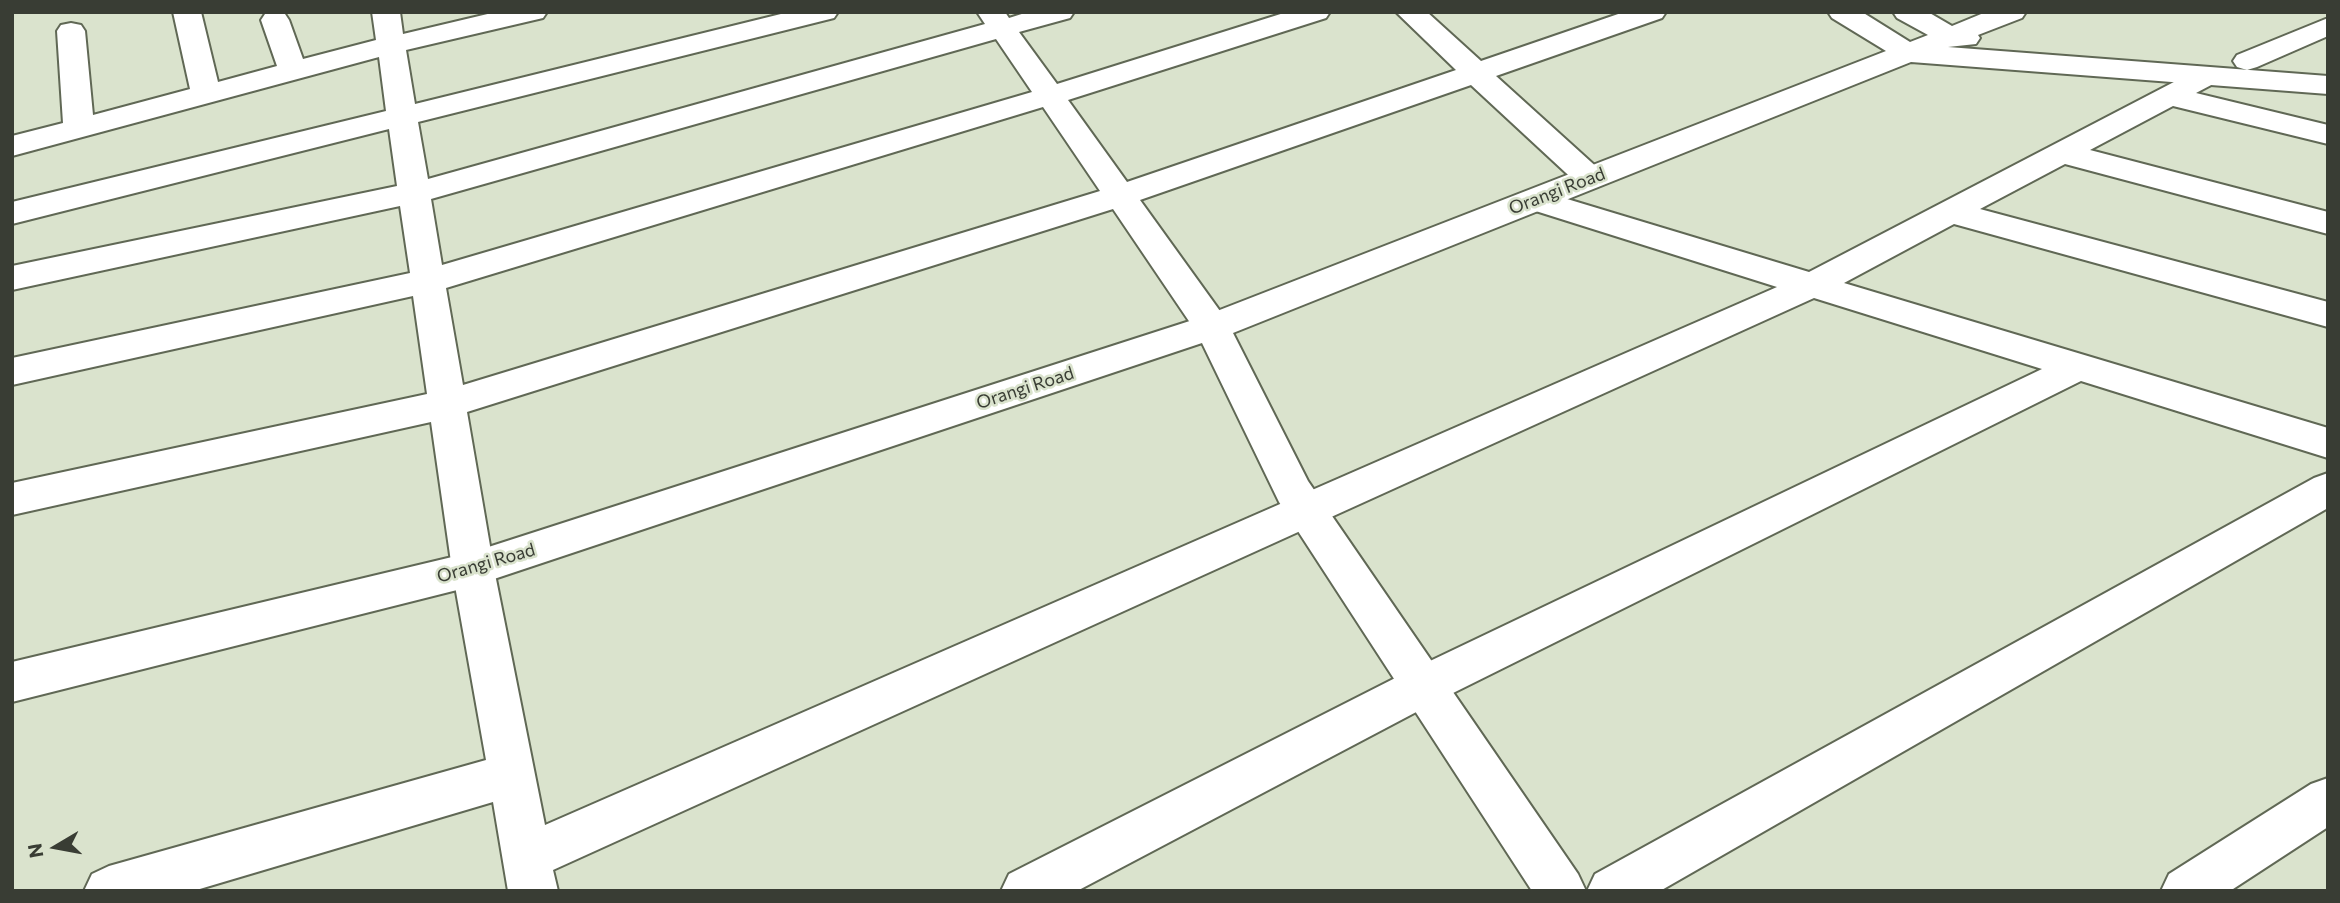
<!DOCTYPE html>
<html>
<head>
<meta charset="utf-8">
<style>
  body { margin:0 }
  #map { position:relative; width:2340px; height:903px; overflow:hidden; background:#dae3cd; font-family:Commissioner,sans-serif }
  canvas { display:block }
  .frame { position:absolute; inset:0; border:14px solid #393d34; pointer-events:none }
  .north { position:absolute; left:21px; top:812px; width:70px; height:70px; -webkit-text-stroke:5px #dae3cd; paint-order:stroke; rotate:260deg; font-size:19px; font-weight:700; line-height:28px; text-align:center; color:#393d34 }
  .north::after { content:''; display:block; margin:auto; width:24px; height:32px; background:#393d34; clip-path:polygon(50% 0,100% 100%,50% 72%,0 100%) }
</style>
</head>
<body>
<div id="map">
<canvas width="2340" height="903"></canvas>
<div class="frame"></div>
<div class="north">N</div>
</div>
<script>
const context = document.querySelector('canvas').getContext('2d');
context.lineJoin = 'round';
function toPath(rows) {
  const path = new Path2D();
  for (const r of rows) {
    path.moveTo(r[0], r[1]);
    for (let i = 2; i < r.length; i += 2) path.lineTo(r[i], r[i + 1]);
  }
  return path;
}
function strokePath(path, color, width, dash) {
  context.strokeStyle = color;
  context.lineWidth = width;
  context.lineCap = dash ? 'butt' : 'round';
  context.setLineDash(dash || []);
  context.stroke(path);
}
function fill(path, color) {
  context.fillStyle = color;
  context.fill(path, 'evenodd');
}
function label(font, color, halo, rows, align = 'center') {
  context.font = font + ' Commissioner,sans-serif';
  context.lineWidth = 5;
  context.setLineDash([]);
  context.textBaseline = 'middle';
  context.strokeStyle = halo;
  context.fillStyle = color;
  for (const [text, x, y, turn = 0] of rows) {
    context.save();
    context.translate(x, y);
    context.rotate((+turn || 0) * Math.PI / 180);
    context.textAlign = isNaN(turn) ? turn : align;
    if (halo) context.strokeText(text, 0, 0);
    context.fillText(text, 0, 0);
    context.restore();
  }
}
const street = toPath([
  [173,12,201,12,218,82,277,66,261,20,265,14,273,12,285,14,289,20,303,59,376,40,372,12,400,12,403,34,496,12,547,12,543,18,406,50,415,104,789,12,838,12,834,18,418,122,428,179,985,24,977,12,1005,12,1009,18,1028,12,1074,12,1070,18,1019,32,1057,84,1287,12,1330,12,1326,18,1068,100,1127,182,1456,70,1396,12,1427,12,1481,61,1624,12,1666,12,1662,18,1496,76,1601,171,1606,178,1601,185,1590,188,1579,185,1471,85,1140,200,1225,318,1230,327,1225,336,1212,340,1199,336,1113,209,467,412,494,569,545,825,1777,287,1523,207,1518,200,1523,193,1534,189,1809,272,2195,71,2205,68,2215,71,2220,77,2215,83,2196,93,2328,125,2328,144,2173,106,2090,150,2328,212,2328,234,2065,164,1980,209,2328,302,2328,327,1954,224,1844,283,2328,428,2328,458,2081,381,1439,700,1077,891,1001,891,1009,874,1407,672,2042,369,1814,298,553,870,558,891,508,891,493,802,193,891,84,891,92,874,109,866,486,760,452,569,431,422,12,515,12,483,427,394,413,296,12,385,12,358,410,273,400,206,12,290,12,266,397,186,389,129,12,224,12,202,386,111,379,57,12,156,12,136,63,123,57,31,61,25,71,23,81,25,85,31,93,115,190,89,173,12],
  [996,39,1032,92,442,265,431,199,996,39],
  [1043,107,1100,191,463,385,446,288,1043,107],
  [2328,18,2328,36,2257,67,2247,70,2237,67,2233,61,2237,55,2328,18],
  [2328,473,2328,508,1660,891,1587,891,1595,874,2314,478,2328,473],
  [2328,778,2328,827,2230,891,2161,891,2169,874,2311,784,2328,778]
]);
const secondary = toPath([
  [1828,12,1862,12,1910,42,1928,35,1897,18,1893,12,1928,12,1952,26,1986,12,2026,12,2022,18,1978,35,1980,38,1976,44,1948,47,2328,76,2328,94,1911,62,1233,333,1308,481,1578,874,1586,891,1532,891,1279,502,1202,343,473,586,12,702,12,662,473,552,1199,318,1886,51,1832,18,1828,12]
]);
strokePath(street, '#606855', 4);
strokePath(secondary, '#606855', 4);
fill(street, '#fff');
fill(secondary, '#fff');
label('18px', '#393d34', '#dae3cd', [
  ["Orangi Road",1557,191,-21],
  ["Orangi Road",1025,388,-18],
  ["Orangi Road",486,563,-16]
]);
</script>
</body>
</html>
